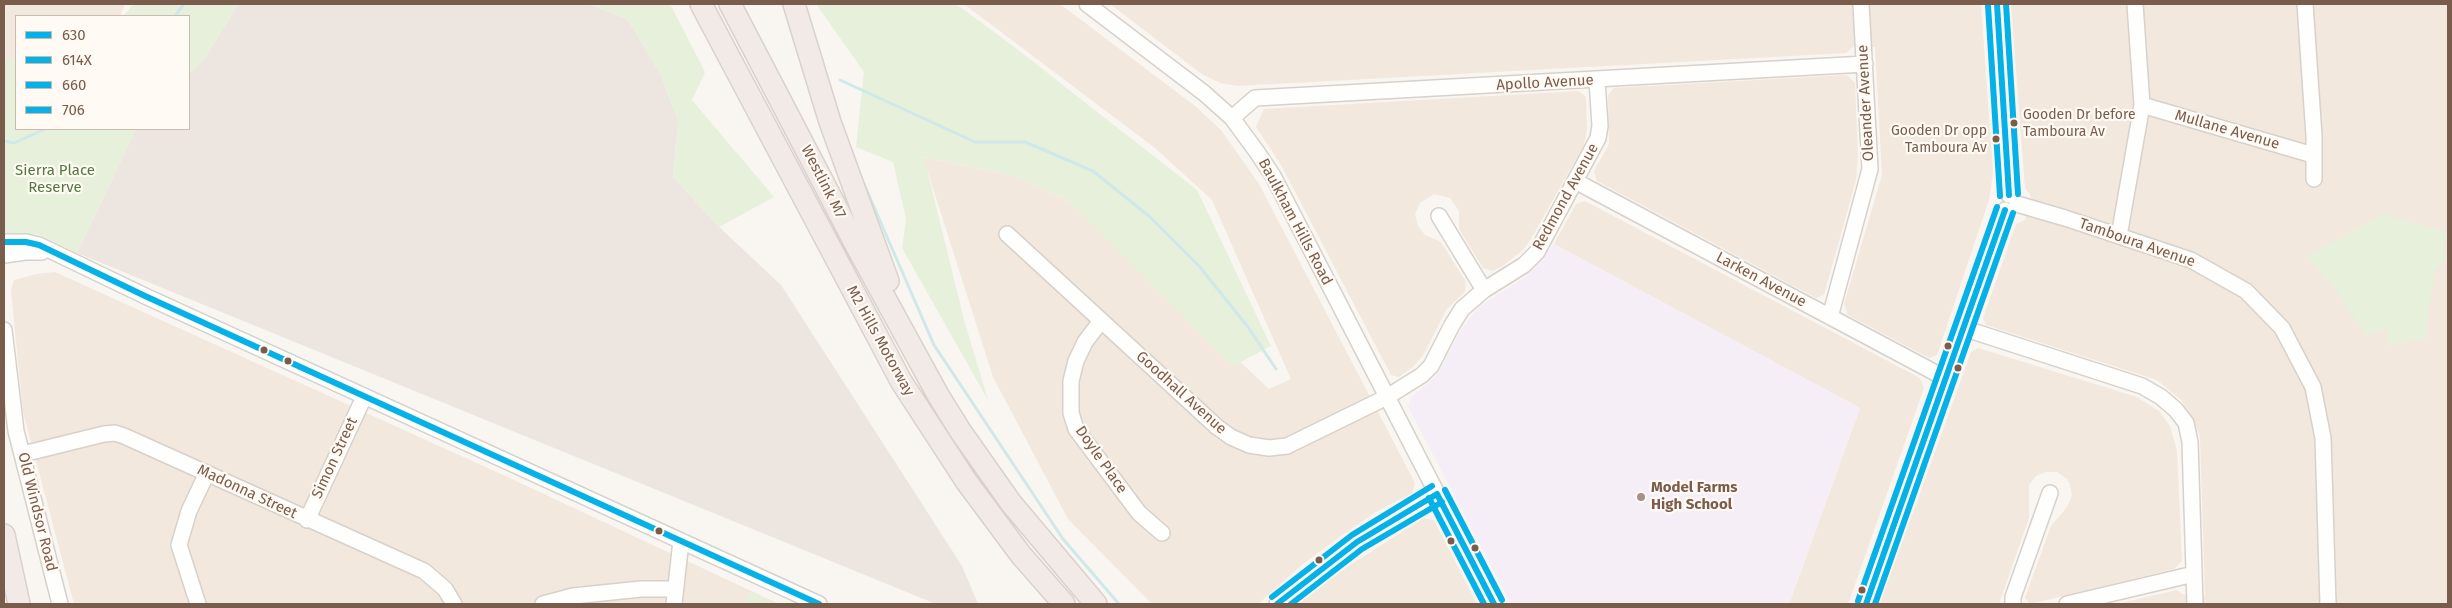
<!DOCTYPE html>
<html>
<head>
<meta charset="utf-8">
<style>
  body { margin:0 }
  #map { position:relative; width:2452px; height:608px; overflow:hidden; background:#f9f5f0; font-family:"Fira Sans",sans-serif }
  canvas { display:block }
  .frame { position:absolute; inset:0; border:5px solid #7a5c4d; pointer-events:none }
  .legend { position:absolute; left:15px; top:15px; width:175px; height:115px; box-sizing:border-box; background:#fffaf3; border:1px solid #cabbb1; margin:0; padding:6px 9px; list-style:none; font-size:15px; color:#7a5c4d }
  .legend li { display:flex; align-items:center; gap:10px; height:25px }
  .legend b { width:25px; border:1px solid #cabbb1 }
</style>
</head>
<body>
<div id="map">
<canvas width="2452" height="608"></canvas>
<div class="frame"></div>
<ul class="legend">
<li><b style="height:6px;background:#06b1e7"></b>630</li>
<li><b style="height:6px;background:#06b1e7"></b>614X</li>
<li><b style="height:6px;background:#06b1e7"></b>660</li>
<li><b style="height:6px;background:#06b1e7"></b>706</li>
</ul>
</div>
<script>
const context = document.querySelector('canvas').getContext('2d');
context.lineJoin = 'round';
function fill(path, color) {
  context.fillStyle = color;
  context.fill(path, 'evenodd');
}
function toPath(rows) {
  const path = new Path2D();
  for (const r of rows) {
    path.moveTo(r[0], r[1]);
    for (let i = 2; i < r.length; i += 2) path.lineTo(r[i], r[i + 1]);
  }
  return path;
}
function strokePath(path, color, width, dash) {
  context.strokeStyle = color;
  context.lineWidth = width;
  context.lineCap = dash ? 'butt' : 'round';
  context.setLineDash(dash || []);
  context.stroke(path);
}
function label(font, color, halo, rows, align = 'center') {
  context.font = font + ' "Fira Sans",sans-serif';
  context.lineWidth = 4.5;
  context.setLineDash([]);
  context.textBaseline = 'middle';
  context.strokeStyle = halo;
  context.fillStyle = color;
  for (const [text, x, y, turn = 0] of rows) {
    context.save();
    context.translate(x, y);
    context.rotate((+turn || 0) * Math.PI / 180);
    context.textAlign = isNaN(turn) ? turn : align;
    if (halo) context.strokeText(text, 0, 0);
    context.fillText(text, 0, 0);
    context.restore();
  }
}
fill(toPath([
  [4,4,125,4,120,16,16,16,16,63,4,67],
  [964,4,1060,4,1195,106,1221,130,1259,184,1415,483,1412,493,1376,512,1342,535,1303,564,1258,604,1152,604,1068,519,993,377,923,157,1016,176,1069,201,1269,389,1291,379,1212,200,1155,148],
  [1110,4,1981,4,1993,173,1989,200,1937,355,1929,358,1848,315,1844,304,1882,175,1875,47,1853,47,1846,53,1237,86,1221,83,1203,75],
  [2011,4,2448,4,2448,604,2117,604,2177,590,2184,595,2205,596,2200,437,2193,418,2181,400,2157,380,1986,325,1983,318,2016,224,2025,220,2031,196,2025,188],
  [1847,75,1855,83,1858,157,1856,180,1824,295,1816,298,1597,181,1594,171,1609,144,1608,95,1614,88],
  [1579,91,1586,97,1587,129,1584,145,1531,239,1523,250,1504,265,1493,271,1483,268,1459,229,1459,211,1450,198,1434,194,1420,203,1415,214,1418,226,1425,235,1441,242,1466,282,1465,292,1446,310,1424,354,1414,366,1399,377,1391,375,1280,163,1256,127,1264,109],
  [1585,201,1920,378,1924,388,1848,604,1789,604,1860,408,1554,244,1576,204],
  [55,272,501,474,779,604,74,604,23,412,11,290,14,280,37,274],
  [1978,348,2137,397,2159,411,2170,426,2177,451,2182,561,2174,569,2030,604,2025,598,2051,526,2067,507,2072,496,2070,484,2067,479,2057,472,2046,472,2036,476,2029,485,2029,518,1999,604,1880,604,1971,352],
  [1424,518,1434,520,1477,604,1299,604,1347,567]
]), '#f2e8de');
fill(toPath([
  [238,4,589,4,628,20,661,75,678,121,673,177,719,227,781,285,962,566,978,604,936,604,77,253,136,129,189,129,189,74,205,58]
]), '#ede5e0');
fill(toPath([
  [1554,244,1860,408,1789,604,1511,604,1408,407,1411,398,1435,377,1444,363,1458,335,1472,315,1482,305,1528,275]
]), '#f6eef6');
fill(toPath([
  [134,4,238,4,205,58,189,74,189,16,123,16],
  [589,4,670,4,705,72,692,100,774,197,719,227,673,177,678,121,661,75,628,20],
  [816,4,956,4,1013,46,1197,190,1271,346,1233,366,1069,201,1016,176,924,157,964,320,988,400,902,248,906,219,893,162,856,147,864,72],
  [16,57,16,129,136,129,77,253,37,234,4,234,4,61],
  [2383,214,2448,233,2444,245,2448,259,2434,270,2426,338,2387,346,2386,328,2366,336,2334,288,2307,256],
  [751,592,779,604,745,604]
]), '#e7f0db');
strokePath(toPath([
  [175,16,184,4],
  [840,80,975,142,1025,142,1093,171,1150,217,1199,266,1248,327,1276,369],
  [4,141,14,143,45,129],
  [864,184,934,345,1063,539,1119,604]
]), '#d0e8ea', 3);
const minor = toPath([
  [1087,4,1204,93,1232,118,1257,152,1273,176,1494,604],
  [1997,4,2009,195],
  [2305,4,2314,136,2314,179],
  [2142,105,2313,155],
  [1232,118,1255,98,1865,64],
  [1577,182,1945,378],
  [2017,204,2065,218,2191,260,2246,291,2282,328,2313,387,2323,438,2328,604],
  [1439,216,1484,290],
  [1007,234,1217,427,1231,437,1249,445,1269,448,1287,446,1387,397,1422,375,1431,366,1452,325,1462,309,1484,290,1524,265,1537,252,1598,138,1600,126,1597,80],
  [2119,236,2142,105,2135,4],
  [4,242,26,242,39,245,145,296,819,604],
  [4,255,25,252,42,252],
  [1830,317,1870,169,1861,4],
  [1101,321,1085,342,1076,361,1071,381,1071,413,1076,429,1139,513,1162,533],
  [1963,328,2142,386,2161,397,2176,410,2186,423,2190,442,2195,604],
  [4,330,16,431,60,604],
  [23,454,104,434,115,433,124,436,424,571,445,589,454,604],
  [307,520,364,397],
  [198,604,179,545,189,511,207,473],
  [543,604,573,596,641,589,675,589],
  [674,604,681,541],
  [1277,604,1357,542,1437,494],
  [1866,604,2005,210],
  [2013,604,2013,597,2050,493],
  [2067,604,2194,574]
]);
const highway = toPath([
  [701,4,901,381,966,481,1021,555,1064,604],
  [730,4,858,249,938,395,961,432,1011,503,1096,604],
  [794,4,830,122,888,281],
  [4,535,19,604]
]);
strokePath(minor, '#d7d1cb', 18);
strokePath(highway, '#dad1cc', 24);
strokePath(minor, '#fefefd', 15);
strokePath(highway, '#f2eae7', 21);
strokePath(toPath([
  [1997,4,2009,195],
  [1437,494,1494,604],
  [1277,604,1357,542,1437,494],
  [1866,604,2005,210]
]), '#06b1e7', 6);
strokePath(toPath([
  [1988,5,2000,196],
  [1429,498,1484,604],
  [1291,604,1362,549,1442,502],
  [1875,604,2013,213]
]), '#06b1e7', 6);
strokePath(toPath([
  [2006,4,2018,194],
  [1445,490,1502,600],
  [1272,597,1352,535,1432,486],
  [1858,601,1997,207]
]), '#06b1e7', 6);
strokePath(toPath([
  [4,242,26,242,39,245,145,296,819,604]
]), '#06b1e7', 6);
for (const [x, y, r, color] of [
  [2014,123,4.5,"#7a5c4d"],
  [1996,139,4.5,"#7a5c4d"],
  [1948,346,4.5,"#7a5c4d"],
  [264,350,4.5,"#7a5c4d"],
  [288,361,4.5,"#7a5c4d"],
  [1958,368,4.5,"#7a5c4d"],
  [1641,497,5,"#a69286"],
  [659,531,4.5,"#7a5c4d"],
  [1451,541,4.5,"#7a5c4d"],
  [1475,548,4.5,"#7a5c4d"],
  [1319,560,4.5,"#7a5c4d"],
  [1862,590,4.5,"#7a5c4d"]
]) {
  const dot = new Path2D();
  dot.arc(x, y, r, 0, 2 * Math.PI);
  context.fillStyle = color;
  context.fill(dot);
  strokePath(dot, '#fffaf3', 2);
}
label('14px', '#7a5c4d', '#fffaf3', [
  ["Gooden Dr before",2023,115],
  ["Tamboura Av",2023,132],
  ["Gooden Dr opp",1987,131,"right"],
  ["Tamboura Av",1987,148,"right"]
], 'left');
label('15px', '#7a5c4d', '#fffaf3', [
  ["Apollo Avenue",1545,83,-3],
  ["Oleander Avenue",1866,103,-93],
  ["Mullane Avenue",2227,130,16],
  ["Westlink M7",823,182,63],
  ["Redmond Avenue",1566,197,-61],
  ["Baulkham Hills Road",1295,222,62],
  ["Tamboura Avenue",2137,243,19],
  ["Larken Avenue",1761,280,28],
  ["M2 Hills Motorway",880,341,61],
  ["Goodhall Avenue",1181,393,42],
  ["Simon Street",335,458,-65],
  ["Doyle Place",1101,460,55],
  ["Madonna Street",247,492,25],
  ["Old Windsor Road",37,512,76]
]);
label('15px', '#537a41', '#fffaf3', [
  ["Sierra Place",55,171],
  ["Reserve",55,188]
]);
label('bold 15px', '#7a5c4d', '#fffaf3', [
  ["Model Farms",1651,488],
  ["High School",1651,505]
], 'left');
</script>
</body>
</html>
